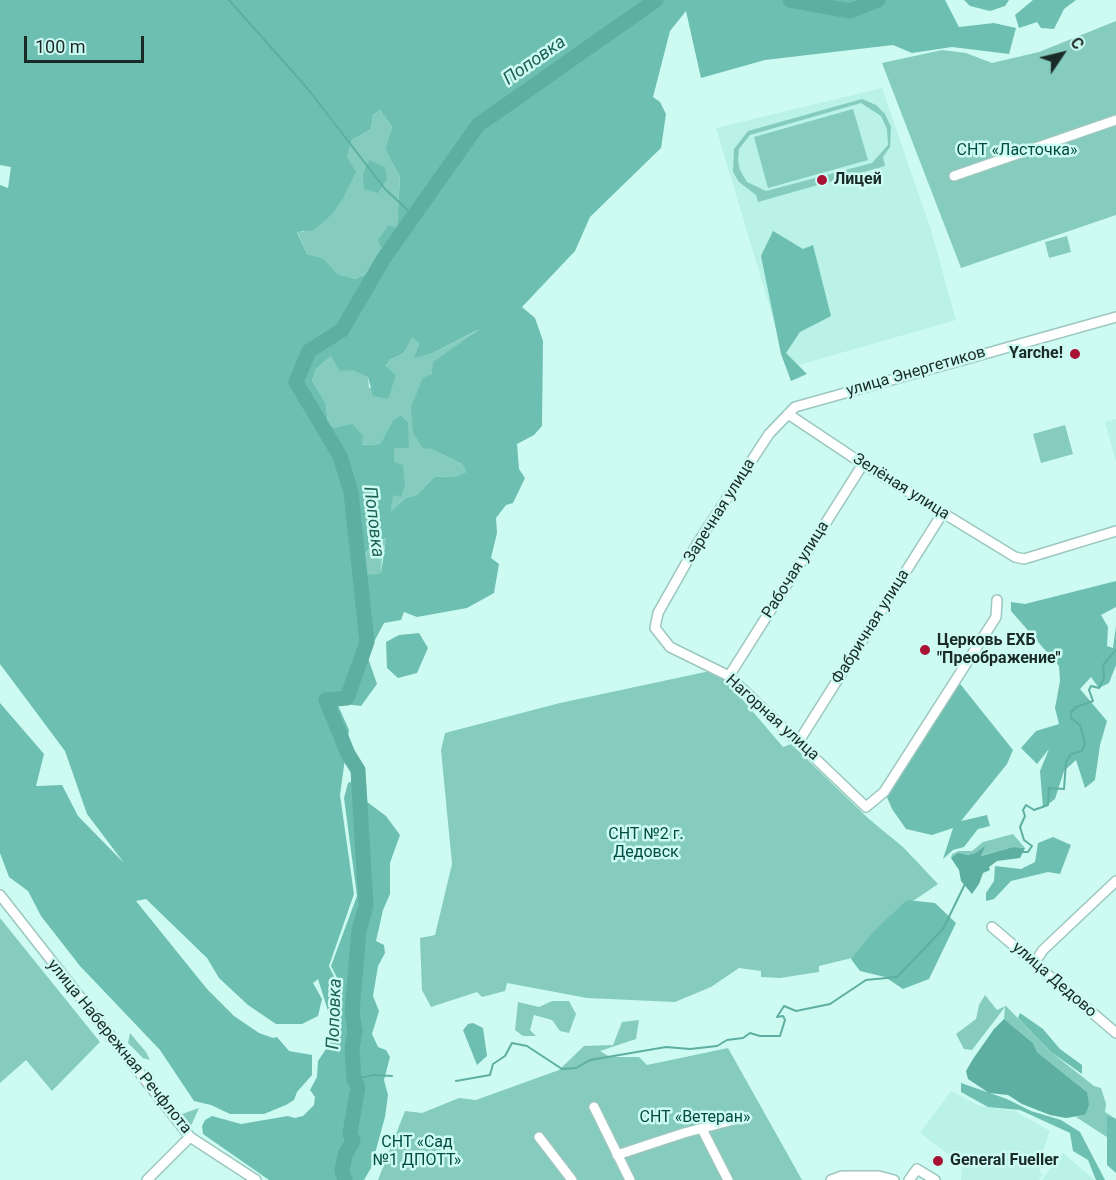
<!DOCTYPE html>
<html>
<head>
<meta charset="utf-8">
<style>
  body { margin:0 }
  #map { position:relative; width:1116px; height:1180px; overflow:hidden; background:#cdfbf2; font-family:Roboto,sans-serif }
  canvas { display:block }
  .north { position:absolute; left:1032px; top:24px; width:60px; height:60px; -webkit-text-stroke:4px #cdfbf2; paint-order:stroke; rotate:55deg; font-size:16px; font-weight:700; line-height:24px; text-align:center; color:#192a27 }
  .north::after { content:''; display:block; margin:auto; width:21px; height:27px; background:#192a27; clip-path:polygon(50% 0,100% 100%,50% 72%,0 100%) }
  .scale { position:absolute; left:24px; top:36px; width:120px; height:27px; box-sizing:border-box; border:3px solid #192a27; border-top:0; padding-left:8px; font-size:18px; line-height:21px; white-space:nowrap; color:#192a27; -webkit-text-stroke:4px #cdfbf2; paint-order:stroke }
</style>
</head>
<body>
<div id="map">
<canvas width="1116" height="1180"></canvas>
<div class="north">С</div>
<div class="scale">100 m</div>
</div>
<script>
const context = document.querySelector('canvas').getContext('2d');
context.lineJoin = 'round';
function fill(path, color) {
  context.fillStyle = color;
  context.fill(path, 'evenodd');
}
function toPath(rows) {
  const path = new Path2D();
  for (const r of rows) {
    path.moveTo(r[0], r[1]);
    for (let i = 2; i < r.length; i += 2) path.lineTo(r[i], r[i + 1]);
  }
  return path;
}
function strokePath(path, color, width, dash) {
  context.strokeStyle = color;
  context.lineWidth = width;
  context.lineCap = dash ? 'butt' : 'round';
  context.setLineDash(dash || []);
  context.stroke(path);
}
function label(font, color, halo, rows, align = 'center') {
  context.font = font + ' Roboto,sans-serif';
  context.lineWidth = 5;
  context.setLineDash([]);
  context.textBaseline = 'middle';
  context.strokeStyle = halo;
  context.fillStyle = color;
  for (const [text, x, y, turn = 0] of rows) {
    context.save();
    context.translate(x, y);
    context.rotate((+turn || 0) * Math.PI / 180);
    context.textAlign = isNaN(turn) ? turn : align;
    if (halo) context.strokeText(text, 0, 0);
    context.fillText(text, 0, 0);
    context.restore();
  }
}
fill(toPath([
  [882,88,931,230,956,320,788,368,716,128],
  [1116,419,1116,462,1105,422],
  [951,1091,980,1106,1015,1111,1050,1131,1038,1165,1042,1176,1039,1180,961,1180,962,1165,920,1133],
  [1063,1153,1094,1179,1094,1180,1042,1180]
]), '#baf2e7');
fill(toPath([
  [1116,21,1116,215,961,268,882,63,942,50,966,53,992,63,1039,52],
  [862,99,876,105,885,114,891,127,890,147,883,157,885,166,758,202,756,195,739,182,733,172,734,149,748,131],
  [861,103,881,116,887,129,888,145,872,163,766,191,747,182,740,170,738,160,739,149,750,135],
  [853,109,868,160,768,188,754,137],
  [380,110,392,127,385,149,400,177,397,227,383,251,376,255,373,271,355,279,338,274,323,258,307,254,297,231,304,232,347,157,352,140,371,129,373,115],
  [1067,236,1071,252,1049,258,1045,242],
  [487,326,431,449,462,464,466,472,459,476,434,477,417,495,405,498,391,513,394,448,408,422,401,415,393,420,380,444,361,445,328,425,326,404,312,380,316,369,331,356,368,377,369,388,391,386,396,375,386,367,390,360,404,353,412,338,419,342,415,357,431,354],
  [1065,425,1073,454,1041,463,1033,434],
  [387,538,382,555,381,573,359,575,360,561,375,542],
  [710,671,725,679,783,747,791,744,869,819,903,847,938,884,894,914,860,956,819,966,819,972,780,978,761,977,761,971,739,968,711,987,675,1002,587,998,507,983,505,991,482,997,477,992,431,1007,422,990,420,938,435,935,452,864,441,750,445,733,560,703],
  [1013,834,1025,848,1013,847,980,856,982,848,975,853,951,858,952,854,959,851,972,851,983,842],
  [0,918,100,1042,52,1091,26,1060,0,1083],
  [985,995,997,1010,1006,1006,1051,1052,1094,1086,1101,1088,1106,1104,1105,1112,1116,1119,1116,1143,1076,1117,1085,1115,1087,1092,1037,1052,1033,1043,1004,1019,1005,1007,972,1050,964,1049,956,1034,976,1019,979,1005],
  [552,1001,569,1001,576,1014,569,1033,560,1031,552,1020,534,1015,530,1030,536,1036,523,1036,515,1030,518,1002,539,1007],
  [639,1020,636,1039,600,1051,610,1057,639,1057,647,1065,728,1048,802,1180,378,1180,405,1111,422,1113,459,1098,476,1100,559,1070,584,1046,613,1045,622,1022],
  [130,1033,146,1052,150,1060,143,1058,128,1043],
  [199,1108,191,1126,187,1126,180,1118,182,1114]
]), '#85ccbf');
fill(toPath([
  [0,0,945,0,959,27,994,23,1016,28,1009,54,952,47,912,53,893,45,765,60,701,78,686,11,670,31,653,97,660,102,666,114,661,148,590,217,575,251,522,307,535,318,543,341,542,426,534,435,517,444,519,469,525,478,513,503,506,505,496,518,497,533,491,558,499,564,494,593,467,608,417,617,404,612,401,620,384,623,367,655,377,684,361,706,337,703,349,730,340,795,354,894,329,966,338,985,338,1024,328,1011,318,979,313,983,322,999,318,1016,302,1024,276,1024,248,1005,219,978,207,958,146,899,136,901,207,989,234,1016,259,1033,273,1038,277,1037,289,1051,312,1055,312,1075,297,1092,294,1100,286,1105,264,1114,230,1114,211,1105,194,1101,160,1050,80,966,41,916,28,891,9,877,0,853,0,703,44,754,36,786,62,785,78,816,124,863,87,814,65,751,0,664,0,185,8,188,11,167,0,165],
  [380,110,392,127,385,149,400,177,397,227,388,226,378,240,383,251,376,255,373,271,355,279,338,274,323,258,307,254,297,232,314,230,332,214,343,198,356,172,347,157,352,140,371,129,373,115],
  [480,329,433,362,432,374,423,378,411,407,413,433,423,448,431,449,462,464,466,472,458,476,434,477,417,495,405,498,391,512,393,495,401,497,405,485,403,465,394,462,394,448,409,448,408,422,401,415,393,420,380,444,362,445,363,436,352,424,335,428,328,425,326,404,312,380,316,369,331,356,340,371,353,370,368,377,373,396,388,399,396,375,386,366,390,360,404,353,412,338,419,343,414,358,431,354],
  [386,538,381,573,360,575,360,560,375,542],
  [964,0,1009,0,1005,6,990,11,970,6],
  [1033,0,1076,0,1064,9,1054,29,1041,28,1037,22,1019,28,1015,15],
  [369,160,385,167,387,179,378,193,364,189,363,174],
  [773,231,803,249,813,245,831,316,800,332,786,353,807,374,791,381,781,354,761,256],
  [1116,581,1116,607,1101,615,1108,627,1107,646,1113,648,1116,626,1116,665,1109,683,1099,688,1091,677,1080,689,1107,721,1100,745,1095,780,1085,788,1076,760,1064,771,1055,799,1043,808,1040,771,1049,749,1037,764,1021,748,1036,731,1059,724,1055,708,1060,681,1059,666,1011,611,1011,602,1025,604],
  [419,633,428,648,417,673,398,678,387,668,386,642,399,635],
  [957,680,1013,750,1007,764,961,821,987,815,990,826,978,829,964,847,953,850,943,859,953,828,932,835,906,829,892,809,884,790],
  [355,780,361,786,366,801,386,816,400,835,390,863,390,894,383,910,376,941,384,945,385,953,378,966,373,996,379,1011,372,1034,378,1047,386,1050,390,1057,384,1080,388,1095,385,1117,371,1168,364,1180,269,1180,203,1134,202,1126,205,1120,212,1116,241,1124,288,1116,295,1118,303,1116,314,1105,315,1097,310,1090,317,1077,318,1061,339,1029,340,984,331,966,357,896,344,798,348,783],
  [1053,837,1071,845,1060,874,1048,872,1011,881,994,899,986,901,986,893,994,881,995,866,1021,869,1035,862,1038,843],
  [907,900,935,903,956,923,929,979,903,989,885,977,860,971,851,959,875,930],
  [1020,1013,1043,1029,1060,1049,1082,1065,1082,1074,1051,1052,1018,1018],
  [473,1023,483,1028,487,1056,477,1065,463,1030,468,1024],
  [961,1083,1007,1099,1031,1111,1061,1120,1080,1132,1105,1180,1096,1180,1088,1160,1073,1151,1070,1133,1020,1110,988,1107,961,1092],
  [1107,1116,1116,1119,1116,1173,1107,1165]
]), '#6dbfb1');
fill(toPath([
  [985,846,981,856,1013,847,1025,848,1020,858,997,861,989,867,990,870,983,873,979,884,972,894,961,881,959,870,951,858,958,853,967,855,975,853],
  [1004,1019,1033,1043,1037,1052,1087,1092,1089,1105,1085,1115,1066,1118,1050,1115,1022,1104,1008,1095,989,1093,968,1079,966,1071,973,1059,994,1029]
]), '#5cafa1');
strokePath(toPath([
  [229,0,308,89,385,189,414,216],
  [1021,852,1028,852,1032,846,1024,840,1020,827,1025,816,1023,810,1026,805,1034,810,1048,805,1049,788,1064,789,1066,762,1071,754,1082,751,1085,743,1080,725,1071,718,1071,712,1076,707,1093,701,1089,690,1091,686,1099,688,1104,678,1103,665,1116,650],
  [354,1079,374,1075,392,1076],
  [456,1081,490,1075,493,1064,505,1056,512,1043,527,1046,562,1069,576,1068,590,1060,666,1047,690,1049,717,1046,727,1040,743,1038,750,1033,760,1036,780,1036,785,1020,783,1016,777,1017,784,1006,796,1011,830,1004,866,980,897,977,943,929,965,884]
]), '#5cafa1', 2);
strokePath(toPath([
  [790,0,850,11,878,0],
  [345,1180,342,1171,345,1155,353,1141,350,1133,358,1087,354,1079,352,1049,355,1031,352,1013,359,930,366,906,358,770,348,754,326,700,347,698,367,642,351,492,340,456,296,382,309,351,342,330,384,258,478,125,656,0]
]), '#5cafa1', 15);
const street = toPath([
  [954,176,1116,120],
  [788,414,863,464,1015,557,1024,559,1116,531],
  [997,600,996,617,884,792,866,807,729,676,670,647,655,628,658,613,697,544,769,434,795,407,1116,317],
  [729,676,863,464],
  [799,741,942,514],
  [0,895,190,1137,256,1180],
  [992,927,1116,1033],
  [1035,962,1043,950,1116,881],
  [594,1107,630,1180],
  [702,1129,728,1180],
  [539,1137,572,1180],
  [617,1155,684,1133,741,1118],
  [147,1180,190,1137],
  [831,1180,842,1176,879,1176,894,1180],
  [909,1180,917,1169,935,1180]
]);
strokePath(street, '#9bc7bf', 12);
strokePath(street, '#fff', 9);
for (const [x, y, r, color] of [
  [822,180,6,"#a91235"],
  [1075,354,6,"#a91235"],
  [925,650,6,"#a91235"],
  [938,1161,6,"#a91235"]
]) {
  const dot = new Path2D();
  dot.arc(x, y, r, 0, 2 * Math.PI);
  context.fillStyle = color;
  context.fill(dot);
  strokePath(dot, '#cdfbf2', 2);
}
label('16px', '#004c43', '#cdfbf2', [
  ["СНТ «Ласточка»",1017,151],
  ["СНТ №2 г.",646,835],
  ["Дедовск",646,853],
  ["СНТ «Ветеран»",695,1118],
  ["СНТ «Сад",417,1143],
  ["№1 ДПОТТ»",417,1161]
]);
label('bold 16px', '#192a27', '#cdfbf2', [
  ["Лицей",834,180],
  ["Yarche!",1063,354,"right"],
  ["Церковь ЕХБ",937,641],
  ["\"Преображение\"",937,659],
  ["General Fueller",950,1161]
], 'left');
label('16px', '#192a27', '#cdfbf2', [
  ["улица Энергетиков",916,372,-16],
  ["Зелёная улица",901,487,32],
  ["Заречная улица",720,511,-58],
  ["Рабочая улица",796,570,-58],
  ["Фабричная улица",871,627,-58],
  ["Нагорная улица",772,718,42],
  ["улица Дедово",1054,980,41],
  ["улица Набережная Речфлота",119,1047,51]
]);
label('italic 18px', '#1c6056', '#cdfbf2', [
  ["Поповка",535,61,-35],
  ["Поповка",373,522,83],
  ["Поповка",335,1014,-88]
]);
</script>
</body>
</html>
